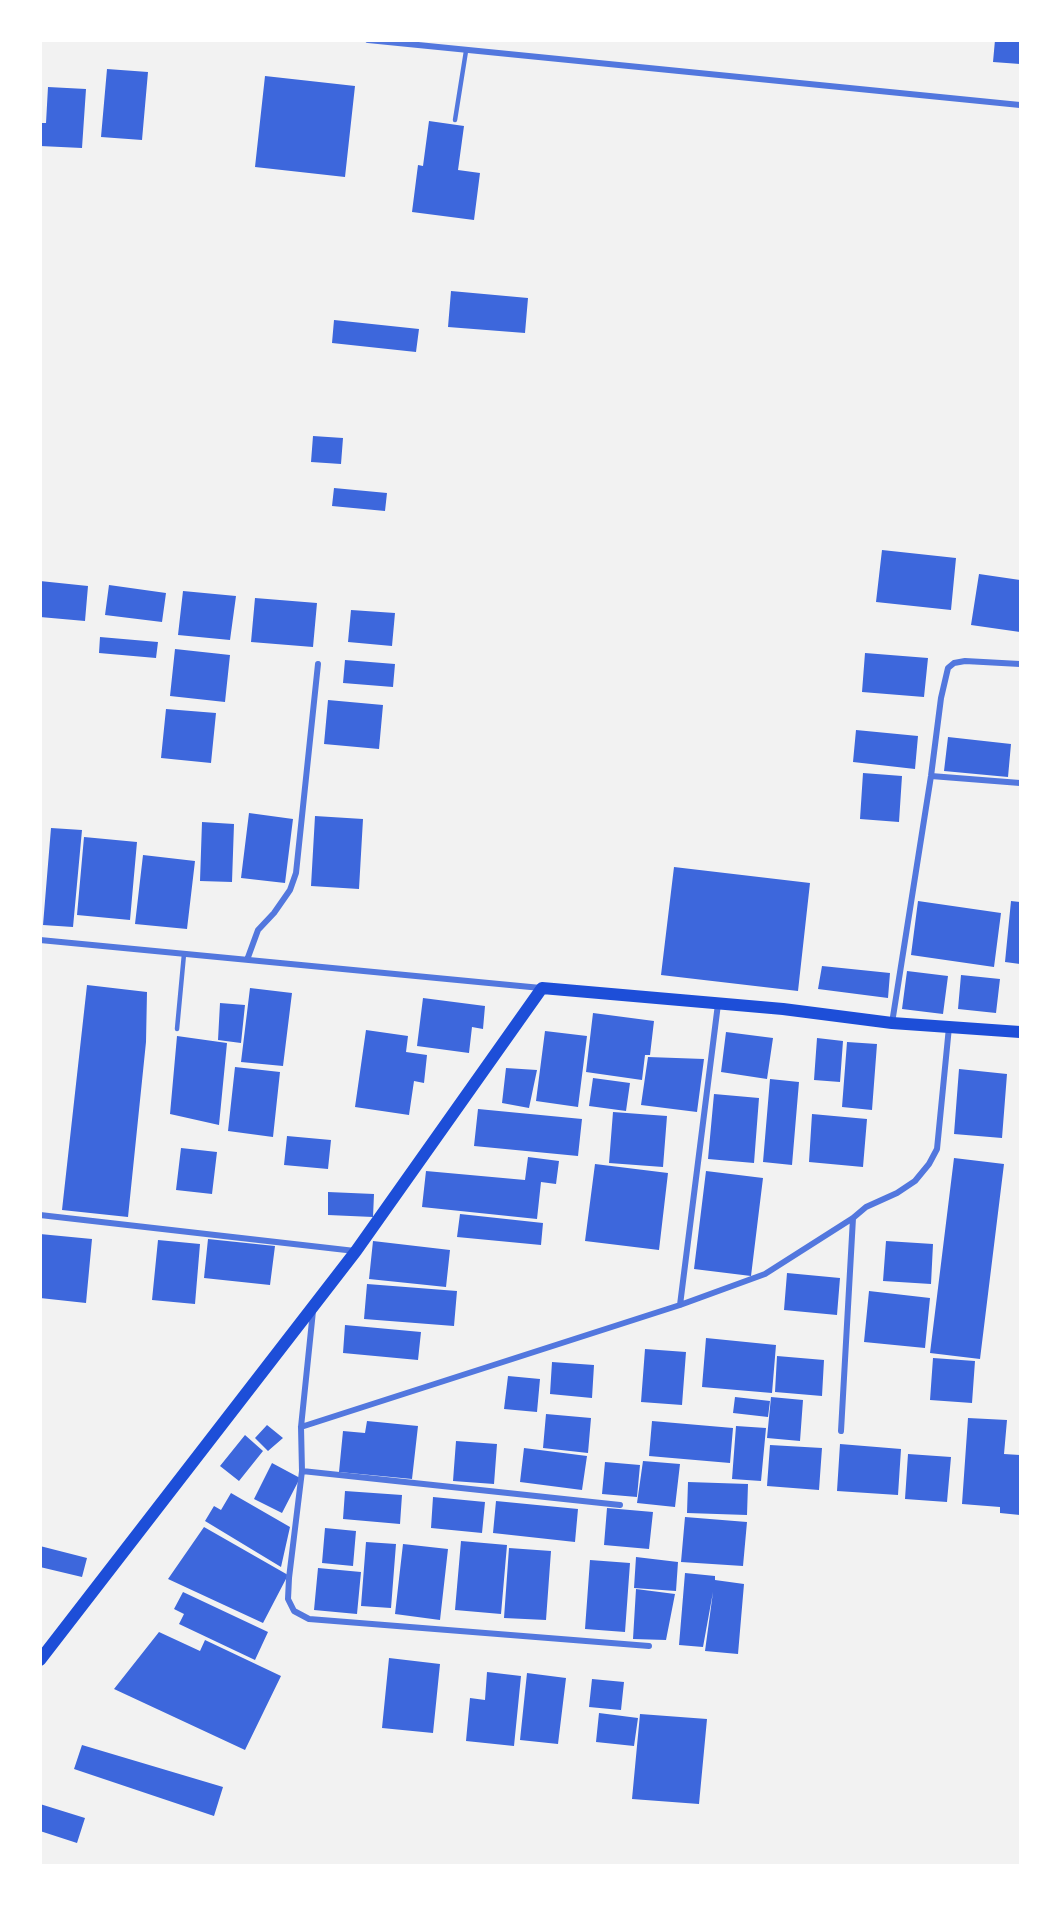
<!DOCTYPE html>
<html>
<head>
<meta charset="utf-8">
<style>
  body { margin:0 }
  #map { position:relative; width:1061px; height:1906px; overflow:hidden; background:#f2f2f2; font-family:"Source Sans 3",sans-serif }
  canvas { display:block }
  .frame { position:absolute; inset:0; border:42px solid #fff; pointer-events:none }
</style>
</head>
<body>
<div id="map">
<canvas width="1061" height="1906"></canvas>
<div class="frame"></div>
</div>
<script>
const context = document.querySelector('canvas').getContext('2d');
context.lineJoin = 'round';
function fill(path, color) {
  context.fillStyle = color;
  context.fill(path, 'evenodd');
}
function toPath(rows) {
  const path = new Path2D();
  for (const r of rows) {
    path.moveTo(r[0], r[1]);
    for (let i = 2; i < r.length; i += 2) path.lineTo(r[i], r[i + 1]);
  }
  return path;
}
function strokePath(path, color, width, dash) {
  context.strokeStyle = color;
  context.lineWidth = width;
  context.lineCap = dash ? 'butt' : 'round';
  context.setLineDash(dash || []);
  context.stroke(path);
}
fill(toPath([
  [995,40,1020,40,1020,64,993,62],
  [107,69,148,72,142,140,101,137],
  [265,76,355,86,345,177,255,167],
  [48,87,86,89,82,148,40,146,40,123,46,123],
  [429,121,464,126,458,170,480,173,474,220,412,212,418,165,423,166],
  [451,291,528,298,525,333,448,327],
  [334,320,419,329,416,352,332,343],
  [313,436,343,438,341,464,311,462],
  [334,488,387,493,385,511,332,506],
  [882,550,956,558,951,610,876,602],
  [979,574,1020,580,1020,632,971,625],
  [40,581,88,586,85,621,40,617],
  [109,585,166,593,162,622,105,615],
  [183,591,236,596,230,640,178,635],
  [255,598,317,603,313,647,251,642],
  [351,610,395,613,392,646,348,642],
  [100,637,158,642,156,658,99,653],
  [175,649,230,655,225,702,170,696],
  [865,653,928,658,924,697,862,692],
  [345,660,395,664,393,687,343,683],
  [328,700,383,705,379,749,324,744],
  [166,709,216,713,211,763,161,758],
  [856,730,918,736,915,769,853,762],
  [948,737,1011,744,1008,777,944,771],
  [863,773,902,776,899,822,860,819],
  [249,813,293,819,285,883,241,878],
  [315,816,363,819,359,889,311,886],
  [202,822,234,824,232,882,200,881],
  [51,828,82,830,73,927,43,925],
  [84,837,137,842,130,920,77,915],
  [143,855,195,861,187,929,135,924],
  [674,867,810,883,798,991,661,975],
  [918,901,1001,913,994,967,911,955],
  [1011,901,1020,902,1020,964,1005,962],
  [822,966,890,973,888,998,818,989],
  [907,971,948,976,943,1014,902,1009],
  [961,975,1000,979,996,1013,958,1009],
  [87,985,147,992,146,1042,128,1217,62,1210],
  [250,988,292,993,283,1066,241,1062],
  [423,998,485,1006,483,1029,472,1027,469,1053,417,1046],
  [220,1003,245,1005,241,1043,218,1040],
  [593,1013,654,1021,650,1055,645,1055,642,1080,586,1072],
  [366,1030,408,1036,406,1052,427,1055,424,1083,414,1081,409,1115,355,1107],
  [545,1031,587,1036,578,1107,536,1101],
  [726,1032,773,1038,767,1079,721,1072],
  [177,1036,227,1043,219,1125,170,1114],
  [817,1038,843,1041,840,1082,814,1080],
  [847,1042,877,1044,872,1110,842,1107],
  [648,1057,704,1059,697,1112,641,1105],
  [235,1067,280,1072,273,1137,228,1131],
  [506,1068,537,1070,529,1108,502,1103],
  [959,1069,1007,1074,1002,1138,954,1134],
  [593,1078,630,1083,626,1111,589,1106],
  [770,1079,799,1082,792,1165,763,1162],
  [714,1094,759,1098,754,1163,708,1159],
  [478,1109,582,1119,578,1156,474,1146],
  [613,1112,667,1116,663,1167,609,1163],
  [812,1114,867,1119,863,1167,809,1162],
  [287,1136,331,1140,328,1169,284,1165],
  [181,1148,217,1152,212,1194,176,1190],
  [528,1157,559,1161,556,1184,541,1182,537,1219,422,1207,426,1171,525,1180],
  [954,1158,1004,1164,980,1359,930,1353],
  [595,1164,668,1173,659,1250,585,1241],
  [706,1171,763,1178,751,1276,694,1269],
  [328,1192,374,1194,373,1217,328,1215],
  [460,1214,543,1223,541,1245,457,1237],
  [40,1234,92,1239,86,1303,40,1298],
  [208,1239,275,1246,270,1285,204,1278],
  [158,1240,200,1244,195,1304,152,1300],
  [373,1241,450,1250,446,1287,369,1279],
  [886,1241,933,1244,931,1284,883,1281],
  [787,1273,840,1278,837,1315,784,1310],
  [367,1284,457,1291,454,1326,364,1319],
  [869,1291,930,1298,925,1348,864,1342],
  [345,1325,421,1332,418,1360,343,1353],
  [706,1338,776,1345,772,1393,702,1387],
  [645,1349,686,1352,682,1405,641,1402],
  [777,1356,824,1360,822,1396,775,1392],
  [933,1358,975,1361,972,1403,930,1400],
  [552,1362,594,1365,592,1398,550,1394],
  [508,1376,540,1379,537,1412,504,1409],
  [735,1397,770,1401,768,1417,733,1413],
  [771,1397,803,1400,800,1441,767,1438],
  [546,1414,591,1418,588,1453,543,1448],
  [968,1418,1007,1420,1004,1454,1020,1455,1020,1515,1000,1513,1000,1507,962,1504],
  [367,1421,418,1426,412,1479,339,1472,343,1431,365,1433],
  [652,1421,733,1428,730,1463,649,1456],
  [267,1425,283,1438,268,1451,255,1438],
  [736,1426,766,1428,761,1481,732,1479],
  [245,1435,263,1451,239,1481,220,1466],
  [456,1441,497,1444,494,1484,453,1481],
  [840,1444,901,1449,898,1495,837,1491],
  [770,1445,822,1448,819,1490,767,1486],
  [524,1448,587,1456,582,1490,520,1482],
  [908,1454,951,1457,947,1502,905,1499],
  [643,1461,680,1464,675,1507,637,1503],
  [605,1462,640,1465,637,1497,602,1494],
  [272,1463,300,1478,282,1513,254,1499],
  [688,1482,748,1484,747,1515,687,1513],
  [345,1491,402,1495,400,1524,343,1519],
  [231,1493,290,1527,281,1567,205,1521,214,1506,221,1510],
  [433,1497,485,1502,482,1533,431,1528],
  [496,1501,578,1509,575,1542,493,1533],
  [607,1508,653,1512,649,1549,604,1545],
  [685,1517,747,1522,743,1566,681,1562],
  [204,1527,288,1575,263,1623,168,1579],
  [325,1528,356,1531,353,1566,322,1563],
  [461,1541,507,1545,501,1614,455,1610],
  [366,1542,396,1544,391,1608,361,1606],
  [403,1544,448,1549,440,1620,395,1614],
  [40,1546,87,1558,82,1577,40,1567],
  [509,1548,551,1551,546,1620,504,1618],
  [636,1557,678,1562,676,1591,634,1588],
  [590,1560,630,1563,625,1632,585,1629],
  [318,1568,361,1572,357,1614,314,1610],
  [685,1573,715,1576,715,1580,744,1584,738,1654,705,1651,713,1592,703,1647,679,1645],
  [636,1589,675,1594,666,1640,633,1639],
  [183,1592,268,1632,255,1660,179,1624,184,1614,174,1609],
  [159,1632,200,1651,205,1640,281,1676,245,1750,114,1689],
  [389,1658,440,1664,433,1733,382,1728],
  [487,1672,521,1676,514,1746,466,1741,470,1698,485,1700],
  [527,1673,566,1678,558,1744,520,1740],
  [592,1679,624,1682,621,1710,589,1707],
  [599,1713,638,1718,634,1746,596,1742],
  [640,1714,707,1719,699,1804,632,1799],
  [82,1745,223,1787,214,1816,74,1769],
  [40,1804,85,1818,77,1843,40,1831]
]), '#3d67dc');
strokePath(toPath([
  [455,120,466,51],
  [177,1029,184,954]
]), '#5277de', 4.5);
strokePath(toPath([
  [368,40,1020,105],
  [931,776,1020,783],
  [40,940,541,988],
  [247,960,258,930,274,913,290,890,296,873,318,664],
  [892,1023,931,776,941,698,948,668,954,663,965,661,1020,664],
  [40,1215,355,1251],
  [680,1305,718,1004],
  [313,1311,301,1427,302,1471,289,1578,288,1599,294,1611,309,1619,649,1646],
  [301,1427,680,1305,765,1274,853,1218,866,1207,897,1193,915,1181,929,1164,937,1149,949,1027],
  [841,1431,853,1218],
  [302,1471,620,1505]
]), '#5277de', 6);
strokePath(toPath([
  [40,1660,356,1251,542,988,783,1009,892,1023,1020,1032]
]), '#1d4ed8', 12);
</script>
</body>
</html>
